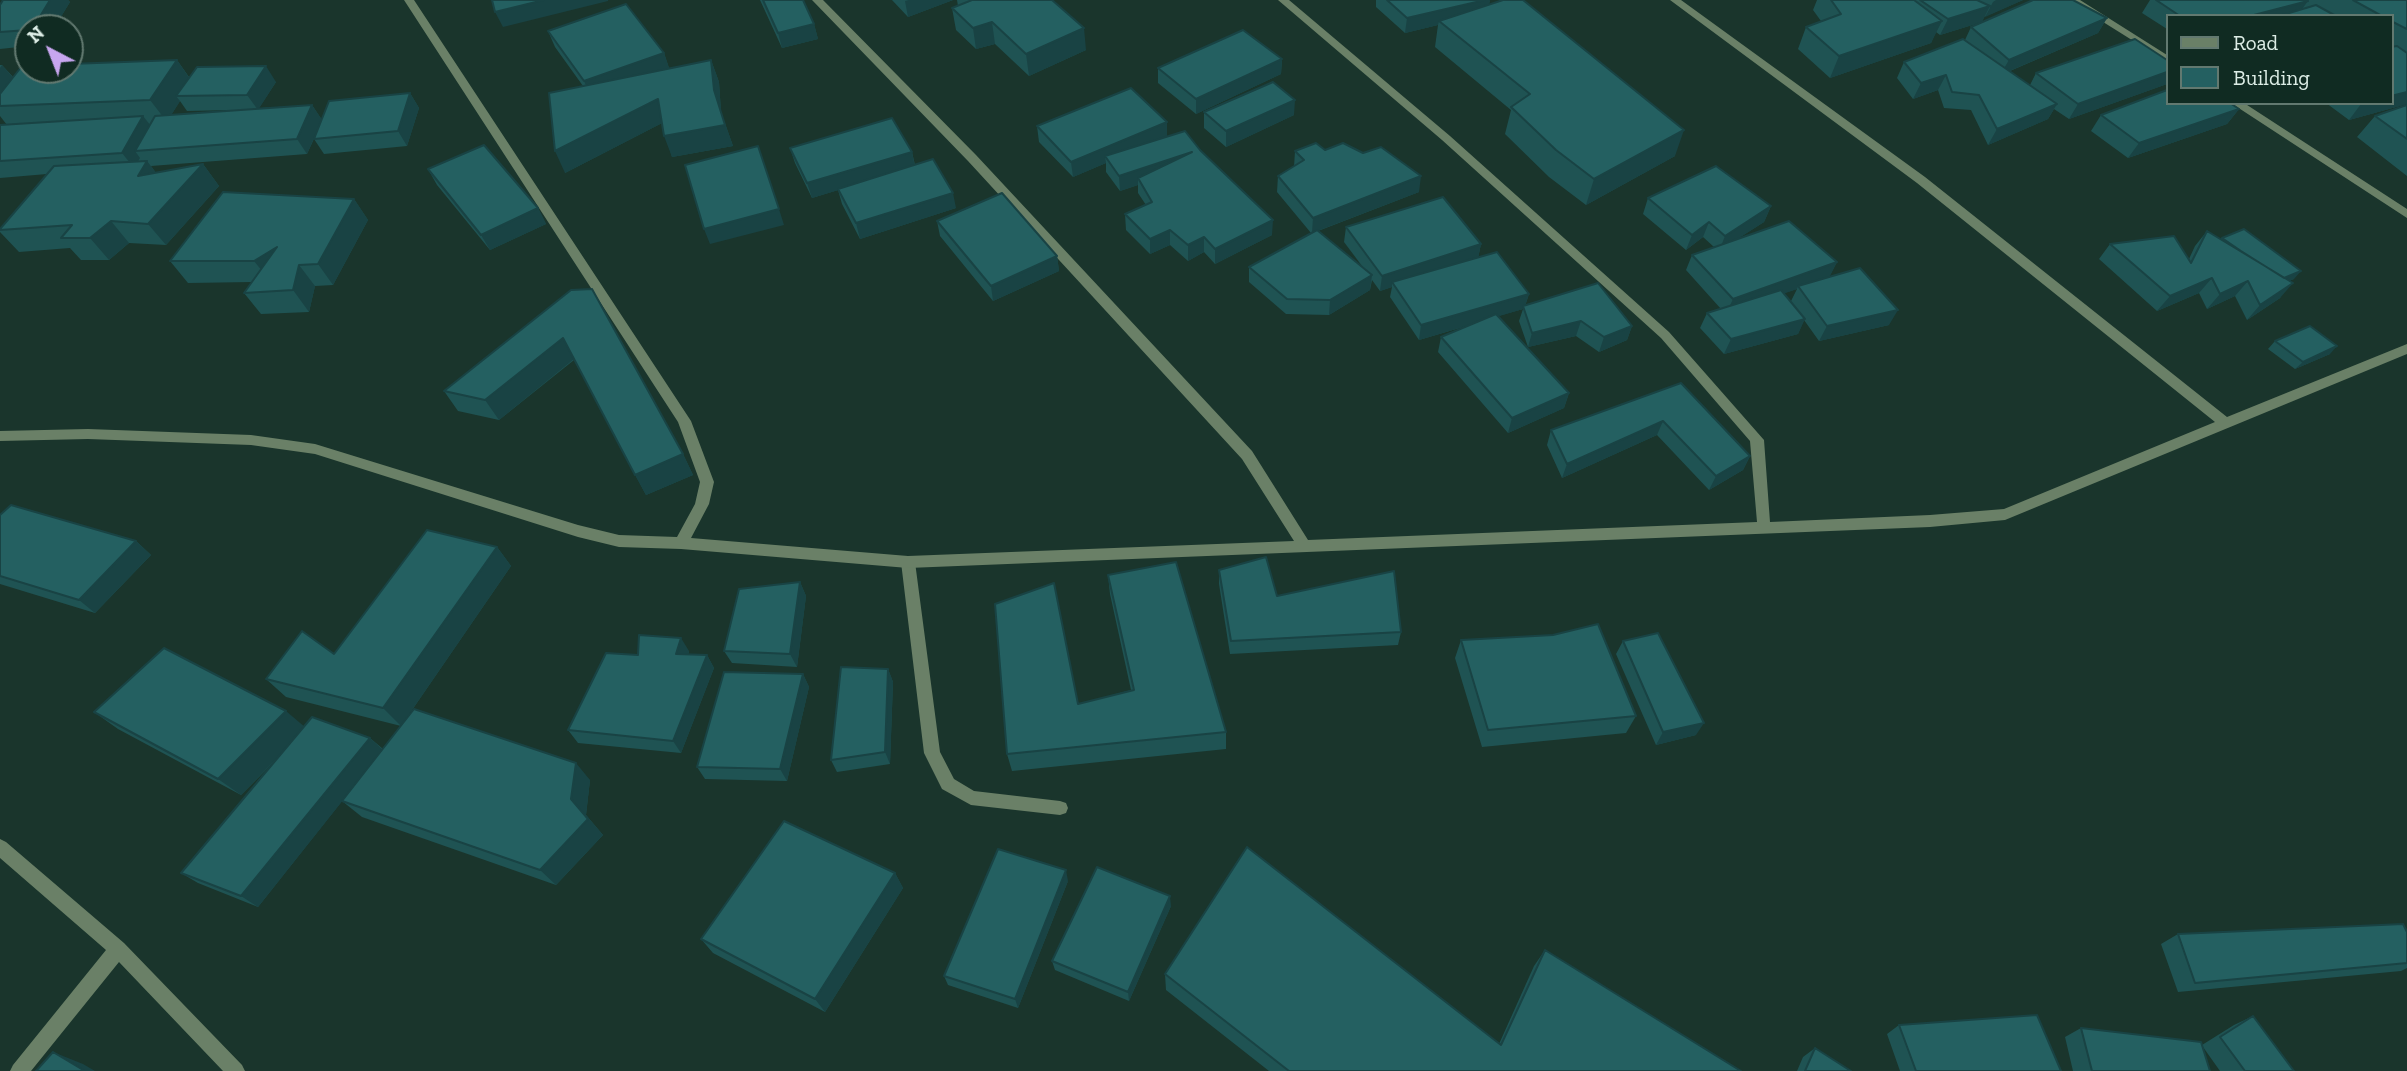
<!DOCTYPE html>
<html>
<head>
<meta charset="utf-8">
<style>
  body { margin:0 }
  #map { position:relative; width:2407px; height:1071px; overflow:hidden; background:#1a352c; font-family:"Zilla Slab",serif }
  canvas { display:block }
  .legend { position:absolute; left:2166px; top:14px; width:228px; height:91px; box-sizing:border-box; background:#102b22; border:2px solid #627970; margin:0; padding:9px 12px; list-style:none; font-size:21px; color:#ddede6 }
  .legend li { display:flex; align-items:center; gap:14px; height:35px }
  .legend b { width:35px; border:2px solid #627970 }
  .north { position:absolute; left:14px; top:14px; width:70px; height:70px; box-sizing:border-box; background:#102b22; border:2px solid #627970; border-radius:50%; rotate:318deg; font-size:19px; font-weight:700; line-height:28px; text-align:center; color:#ddede6 }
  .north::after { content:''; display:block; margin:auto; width:24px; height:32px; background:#c7a6ef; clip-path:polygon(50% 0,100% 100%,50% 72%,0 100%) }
</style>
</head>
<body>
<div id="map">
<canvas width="2407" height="1071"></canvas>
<ul class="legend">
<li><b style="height:9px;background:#6a8067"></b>Road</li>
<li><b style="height:19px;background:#246061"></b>Building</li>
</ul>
<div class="north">N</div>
</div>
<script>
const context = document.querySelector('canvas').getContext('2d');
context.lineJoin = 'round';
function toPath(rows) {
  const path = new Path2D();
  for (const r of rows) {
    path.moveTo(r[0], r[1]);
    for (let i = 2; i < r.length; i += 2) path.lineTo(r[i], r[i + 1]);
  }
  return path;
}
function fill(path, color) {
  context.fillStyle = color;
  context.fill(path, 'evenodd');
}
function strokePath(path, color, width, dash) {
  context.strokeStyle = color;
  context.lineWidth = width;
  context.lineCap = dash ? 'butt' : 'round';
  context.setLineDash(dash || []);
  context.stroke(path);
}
fill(toPath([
  [908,556,913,558,915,562,940,752,954,779,974,791,1060,801,1066,803,1068,808,1066,813,1060,815,971,805,942,789,924,753,901,562,903,558,908,556]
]), '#6a8067');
fill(toPath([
  [404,0,414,0,691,421,714,482,709,504,691,538,908,556,1294,541,1242,459,968,161,812,0,823,0,976,155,1252,451,1308,540,1757,522,1750,441,1661,338,1442,140,1278,0,1289,0,1450,136,1669,332,1764,440,1770,522,1930,515,2004,509,2215,422,1917,183,1670,0,1681,0,1925,177,2227,417,2407,344,2407,354,2005,520,1930,527,908,568,681,549,619,547,578,537,315,454,251,445,88,439,0,441,0,431,88,429,251,435,315,444,578,525,619,535,677,537,695,504,700,482,678,422,404,0],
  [2068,0,2080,0,2167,55,2167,62,2068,0],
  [2231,103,2244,103,2407,209,2407,218,2231,103],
  [0,839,6,842,124,943,242,1065,245,1071,223,1071,119,962,31,1071,10,1071,13,1065,106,950,0,858,0,839]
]), '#6a8067');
fill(toPath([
  [3,0,68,0,70,2,54,28,28,28,28,46,0,49,0,5],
  [760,0,803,0,814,24,818,39,782,48],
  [892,0,953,0,908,17],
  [957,0,1052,0,1086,50,1029,76,995,44,976,49,956,30,952,8,958,6],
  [1376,0,1490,0,1489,4,1500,1,1499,0,1525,0,1524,1,1675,156,1586,205,1549,177,1505,134,1511,110,1435,47,1438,25,1405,33,1376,7],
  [1817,0,2023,0,1984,17,1982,22,1940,35,1936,32,1931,43,1830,78,1798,49,1806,27,1821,21,1813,10],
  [2150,0,2407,0,2407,104,2349,120,2326,103,2391,103,2391,16,2167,16,2167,29,2142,13],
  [2107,18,2098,33,2010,71,2030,85,2036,73,2167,60,2167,84,2069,119,2054,109,2048,119,1988,145,1971,110,1944,108,1938,90,1913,99,1897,78,1904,62,1965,40,1971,27],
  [548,31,664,53,669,68,711,60,719,82,721,112,733,146,672,157,662,123,565,173,583,86,555,47],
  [1282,59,1281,74,1196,114,1158,83,1158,68],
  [177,60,189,77,276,82,259,108,312,105,322,120,410,93,419,108,407,146,324,154,314,139,318,130,307,154,151,166,156,173,203,164,219,186,166,245,129,243,109,260,81,260,70,248,19,252,0,232,0,229,47,174,0,178,0,125,7,125,0,116,0,65,2,65,13,77],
  [180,101,187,111,233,110,171,115],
  [2407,105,2407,176,2357,137,2375,116],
  [2239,109,2227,124,2128,158,2091,131,2101,115],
  [1204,112,1294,115,1226,147,1204,128],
  [1037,126,1167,136,1200,150,1272,235,1215,264,1204,252,1188,261,1170,245,1150,254,1126,230,1125,214,1146,205,1138,193,1138,185,1120,191,1106,172,1106,163,1073,177,1039,142],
  [790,148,912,152,915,165,956,208,860,239,842,204,838,190,812,198,795,163],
  [1325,150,1363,153,1419,192,1318,231,1362,266,1344,242,1346,227,1481,244,1478,258,1529,294,1525,306,1632,326,1627,340,1599,352,1576,336,1528,347,1519,321,1523,309,1498,316,1569,393,1564,408,1508,433,1438,352,1441,337,1470,325,1419,340,1390,297,1392,287,1380,291,1372,280,1370,290,1329,315,1286,314,1249,282,1249,267,1311,233,1277,192,1278,176,1294,167,1295,151],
  [428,169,538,208,546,224,490,250,437,185],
  [1648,198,1771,206,1764,222,1737,239,1837,262,1829,277,1889,325,1819,341,1804,320,1798,334,1724,354,1700,328,1707,313,1721,309,1686,270,1692,255,1714,247,1703,237,1686,250,1643,214],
  [1797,289,1791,301,1784,293],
  [354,199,368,220,333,285,315,286,309,312,261,314,244,293,252,282,188,283,170,261],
  [937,221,1057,256,1059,271,993,301,940,236],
  [2207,231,2221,240,2222,238,2294,279,2289,281,2280,298,2247,320,2235,296,2207,309,2199,293,2157,311,2099,259,2110,244,2189,259,2195,246],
  [571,290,683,454,693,475,646,495,574,360,499,420,458,411,444,391],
  [2275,341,2330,354,2295,369,2268,349],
  [1681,383,1750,456,1743,470,1709,490,1657,435,1562,478,1547,445,1551,430],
  [0,515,136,541,151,555,95,613,0,584],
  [497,547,511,566,401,726,590,780,586,815,603,835,556,885,362,817,342,801,258,907,198,883,181,873,280,756,241,795,118,729,94,712,304,726,370,738,383,749,401,726,286,697,266,679,334,654],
  [1219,570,1277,596,1401,632,1398,645,1230,654,1219,584],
  [1108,575,1226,732,1226,749,1012,771,1007,754,1078,704,1131,690,1110,594],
  [800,582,806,596,797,667,732,663,724,651],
  [1553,635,1636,716,1626,733,1482,747,1455,658,1461,640],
  [1623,641,1696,735,1656,745,1616,654],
  [689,651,688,655,707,655,714,668,681,753,578,743,568,730,638,655],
  [888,669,893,682,890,764,837,772,831,760],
  [803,674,809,687,787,781,705,779,697,767],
  [895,873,903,888,825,1012,713,953,701,939],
  [1068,881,1018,1008,948,985,944,976],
  [1171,906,1129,1001,1055,970,1052,961],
  [2407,932,2407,968,2401,971,2178,992,2161,944,2178,934],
  [1545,950,1741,1071,1269,1071,1166,990,1165,974,1499,1044,1534,966],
  [2253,1016,2294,1071,2220,1071,2203,1047,2210,1071,2073,1071,2065,1037,2081,1028,2202,1045,2234,1025],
  [1899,1025,2061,1071,1900,1071,1887,1034],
  [1815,1048,1851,1071,1797,1071,1803,1057]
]), '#1f5353');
fill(toPath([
  [50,0,68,0,70,2,54,28,33,28],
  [544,0,608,0,608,1,503,27,495,12],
  [909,0,953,0,908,17,905,1],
  [1485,0,1490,0,1487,14,1439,21,1438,25,1405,33,1407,18],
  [1996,0,2023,0,1985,17,1993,2],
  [2308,1,2297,16,2250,16],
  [1990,6,1982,22,1940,35,1948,19],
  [2107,18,2098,33,2000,75,2009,60],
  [1942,21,1931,43,1830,78,1839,56],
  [992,22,995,44,976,49,973,28],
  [814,24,818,39,782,48,778,33],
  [1084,28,1086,50,1029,76,1026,54],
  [664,53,669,68,591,97,584,81],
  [1282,59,1281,74,1196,114,1196,99],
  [177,60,192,82,176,96,180,101,167,122,150,100],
  [711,60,719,82,721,112,733,146,672,157,664,136,714,90],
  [2,65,15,80,0,102,0,68],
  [266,66,276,82,258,110,247,95],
  [2167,72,2167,84,2069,119,2078,104],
  [1946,75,1938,90,1913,99,1921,83],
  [2407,92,2407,104,2349,120,2361,104,2391,103,2391,96],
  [410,93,419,108,407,146,398,131],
  [658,99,666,121,565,173,555,151],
  [1295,100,1294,115,1226,147,1226,131],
  [2057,104,2048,119,1988,145,1997,129],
  [312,105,322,120,307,154,297,139],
  [2239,109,2227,124,2128,158,2139,143],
  [143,116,155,131,135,151,140,158,134,168,122,153],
  [1167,122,1167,137,1105,156,1106,163,1073,177,1071,162],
  [1684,130,1675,156,1586,205,1594,179],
  [912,152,915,167,812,198,807,183],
  [1192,152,1138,178,1138,185,1120,191,1119,176],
  [147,161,164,183,138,176],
  [203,164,219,186,166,245,148,224],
  [1421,176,1419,192,1312,233,1313,218],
  [953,193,956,208,860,239,856,223],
  [354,199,368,220,333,285,318,264],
  [1771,206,1764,222,1719,251,1725,236],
  [538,208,546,224,490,250,481,235],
  [779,209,784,225,710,244,704,229],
  [1273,220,1272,235,1215,264,1215,249],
  [111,221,129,243,109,260,90,238],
  [1709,222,1703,237,1686,250,1692,235],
  [1170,230,1170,245,1150,254,1150,239],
  [1204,237,1204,252,1188,261,1188,245],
  [1481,244,1478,259,1392,282,1392,287,1380,291,1382,276],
  [277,247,271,282,254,261],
  [1057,256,1059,271,993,301,991,286],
  [1837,262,1829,278,1798,286,1797,289,1726,314,1733,299],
  [299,265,315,286,309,312,293,290],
  [2301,271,2294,279,2272,288,2279,280],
  [1372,275,1370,290,1329,315,1330,300],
  [2212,278,2199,293,2157,311,2170,296],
  [2248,281,2235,296,2207,309,2220,294],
  [2293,283,2280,298,2247,320,2260,305],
  [1529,294,1524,309,1523,306,1523,309,1419,340,1421,325],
  [1898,310,1889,325,1819,341,1827,326],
  [1805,319,1798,334,1724,354,1731,339],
  [1581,321,1576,336,1528,347,1532,333],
  [1632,326,1627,340,1599,352,1604,337],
  [563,338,574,359,499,420,485,400],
  [2337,346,2330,354,2295,369,2303,362],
  [1569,393,1564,408,1508,433,1512,418],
  [1663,421,1657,435,1562,478,1567,464],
  [683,454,693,475,646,495,635,475],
  [1750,456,1743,470,1709,490,1716,476],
  [136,541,151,555,95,613,79,600],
  [497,547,511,566,401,726,383,708],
  [800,582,806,596,797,667,790,654],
  [681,638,689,651,684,667,676,654],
  [707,655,714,668,681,753,673,741],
  [888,669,893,682,890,764,885,752],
  [803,674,809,687,787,781,780,769],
  [286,711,306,728,241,795,218,779],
  [1704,723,1696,735,1656,745,1663,732],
  [370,738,383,750,258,907,241,896],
  [576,763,590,780,586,815,603,835,556,885,540,870,571,799],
  [1066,870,1068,881,1018,1008,1015,999],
  [895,873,903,888,825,1012,815,999],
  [1170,896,1171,906,1129,1001,1128,992],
  [53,1052,83,1064,95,1071,85,1071]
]), '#194344');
const building = toPath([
  [3,0,50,0,33,28,28,28,28,30,0,32,0,5,3,0],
  [492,0,544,0,495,12,492,0],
  [763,0,803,0,814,24,778,33,763,0],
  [972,0,1052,0,1084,28,1026,54,992,22,973,28,952,8,972,0],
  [1387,0,1485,0,1407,18,1387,0],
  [1503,0,1523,0,1684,130,1594,179,1556,150,1511,107,1530,94,1439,21,1503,0],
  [1831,0,1914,0,1942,21,1839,56,1806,27,1841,14,1831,0],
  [1920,0,1977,0,1990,6,1948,19,1920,0],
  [2033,0,2073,0,2107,18,2009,60,1971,27,2033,0],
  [2156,0,2307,0,2308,1,2250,16,2180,16,2156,0],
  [2353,0,2407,0,2407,29,2391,21,2391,16,2382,16,2353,0],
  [626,4,664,53,584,81,548,31,626,4],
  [2316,5,2336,16,2279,16,2316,5],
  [1243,30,1282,59,1196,99,1158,68,1243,30],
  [1963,39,2057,104,1997,129,1979,95,1952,92,1946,75,1921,83,1904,62,1963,39],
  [2135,39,2167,60,2167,72,2078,104,2036,73,2135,39],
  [2397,46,2407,53,2407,92,2391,96,2391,47,2397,46],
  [177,60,150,100,0,106,0,94,22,66,28,66,28,70,70,70,70,64,177,60],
  [711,60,714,90,725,125,664,136,658,99,555,151,549,93,711,60],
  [266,66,247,95,176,96,197,67,266,66],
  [1273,82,1295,100,1226,131,1204,112,1273,82],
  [1131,88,1167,122,1071,162,1037,126,1131,88],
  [2167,90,2167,103,2230,103,2239,109,2139,143,2101,115,2167,90],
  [410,93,398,131,314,139,329,101,410,93],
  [312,105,297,139,135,151,155,116,312,105],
  [2407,105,2407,139,2375,116,2407,105],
  [143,116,122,153,0,161,0,125,143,116],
  [892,118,912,152,807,183,790,148,892,118],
  [1185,131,1200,150,1273,220,1215,249,1204,237,1188,245,1170,230,1150,239,1125,214,1152,202,1138,178,1192,152,1119,176,1105,156,1185,131],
  [1316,143,1325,150,1343,143,1363,153,1381,147,1421,176,1313,218,1278,176,1304,160,1295,151,1316,143],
  [484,145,538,208,481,235,428,169,484,145],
  [758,146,779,209,704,229,685,165,758,146],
  [933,159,953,193,856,223,838,189,933,159],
  [147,161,138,176,203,164,148,224,111,221,90,238,61,238,72,225,0,230,0,229,54,166,147,161],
  [1716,166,1771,206,1725,236,1709,222,1692,235,1648,198,1716,166],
  [223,192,354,199,318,264,299,265,293,290,244,293,277,247,254,261,170,261,223,192],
  [1002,193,1057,256,991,286,937,221,1002,193],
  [1443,197,1481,244,1382,276,1346,227,1443,197],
  [1789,221,1837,262,1733,299,1692,255,1789,221],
  [2244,229,2301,271,2284,278,2241,251,2222,238,2244,229],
  [1317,230,1372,275,1330,300,1287,299,1249,267,1317,230],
  [2207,231,2293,283,2260,305,2248,281,2220,294,2212,278,2170,296,2110,244,2174,236,2191,263,2207,231],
  [1497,252,1529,294,1421,325,1392,282,1497,252],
  [1860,268,1898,310,1827,326,1798,286,1860,268],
  [1598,283,1632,326,1604,337,1581,321,1532,333,1523,306,1598,283],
  [592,289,683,454,635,475,563,338,485,400,444,391,571,290,592,289],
  [1781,290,1805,319,1731,339,1707,313,1781,290],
  [1496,314,1569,393,1512,418,1441,337,1496,314],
  [2310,326,2337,346,2303,362,2275,341,2310,326],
  [1681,383,1750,456,1716,476,1663,421,1567,464,1551,430,1681,383],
  [11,505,136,541,79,600,0,576,0,515,11,505],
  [427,530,497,547,383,708,266,679,302,631,334,654,427,530],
  [1266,557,1277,596,1394,571,1401,632,1231,641,1219,570,1266,557],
  [1176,562,1226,732,1007,754,995,604,1054,583,1078,704,1134,690,1108,575,1176,562],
  [800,582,790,654,724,651,739,589,800,582],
  [1598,624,1636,716,1488,730,1461,640,1553,635,1598,624],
  [1658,633,1704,723,1663,732,1623,641,1658,633],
  [639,635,681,638,676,654,707,655,673,741,568,730,606,653,638,655,639,635],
  [164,648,286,711,218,779,94,712,164,648],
  [841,667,888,669,885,752,831,760,841,667],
  [724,672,803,674,780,769,697,767,724,672],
  [414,709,576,763,571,799,588,819,540,870,342,801,414,709],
  [312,717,370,738,241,896,181,873,312,717],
  [784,821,895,873,815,999,701,939,784,821],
  [1247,847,1501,1045,1545,950,1741,1071,1289,1071,1165,974,1247,847],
  [998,849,1066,870,1015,999,944,976,998,849],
  [1097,867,1170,896,1128,992,1052,961,1097,867],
  [2403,924,2407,932,2407,963,2195,983,2178,934,2403,924],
  [2037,1015,2061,1071,1916,1071,1899,1025,2037,1015],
  [2253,1016,2294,1071,2245,1071,2220,1037,2253,1016],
  [2081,1028,2201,1042,2210,1071,2092,1071,2081,1028],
  [1815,1048,1851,1071,1805,1071,1815,1048],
  [53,1052,85,1071,36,1071,53,1052]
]);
fill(building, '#246061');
strokePath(building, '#194344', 2);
</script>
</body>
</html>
